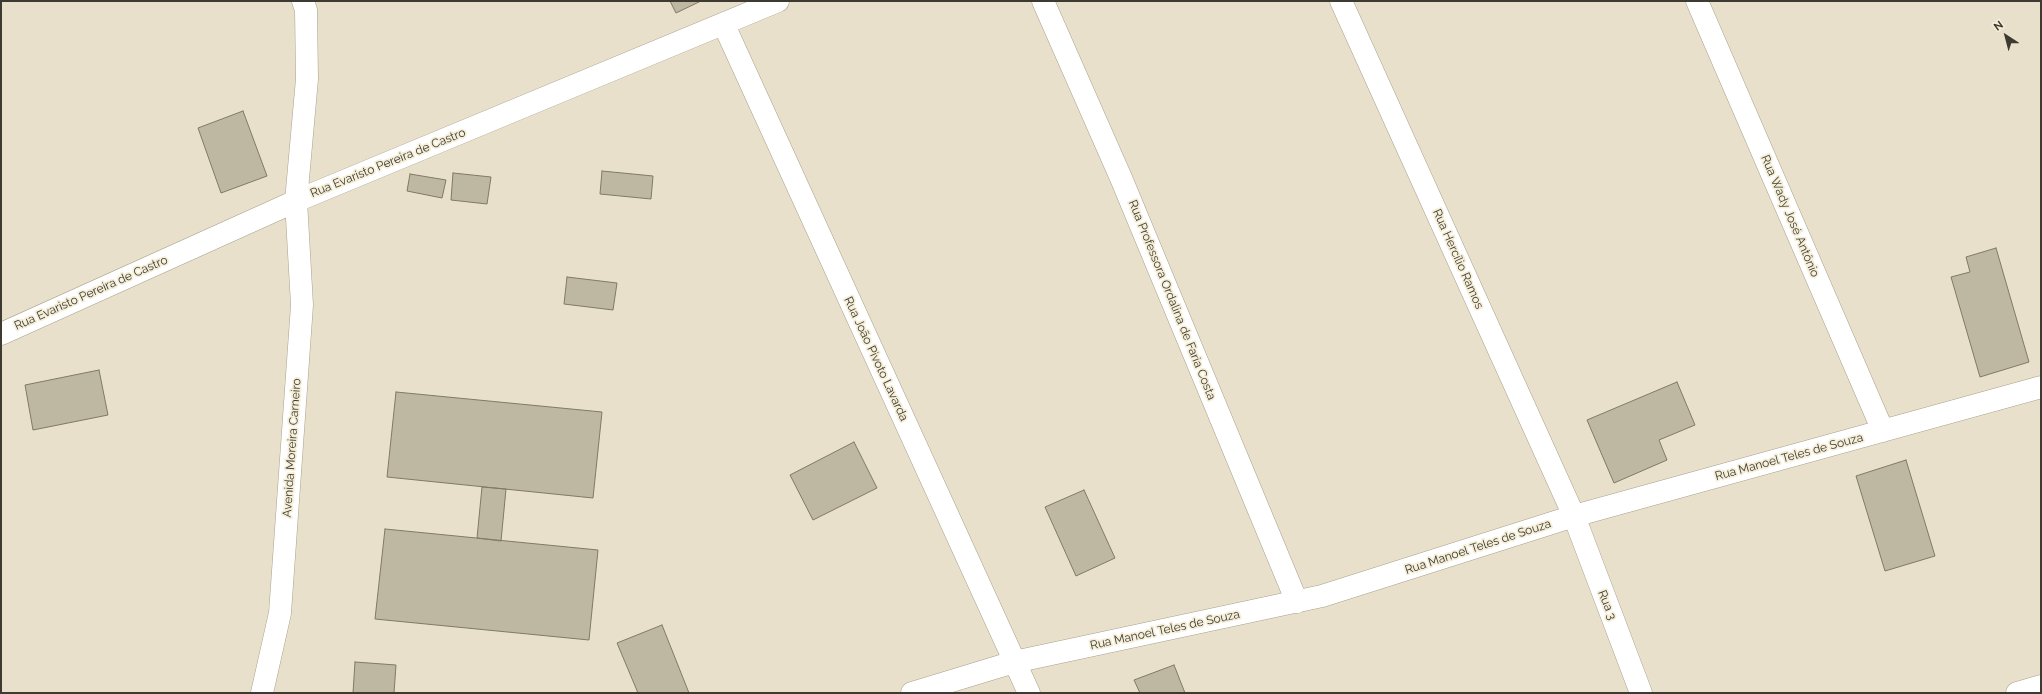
<!DOCTYPE html>
<html>
<head>
<meta charset="utf-8">
<style>
  body { margin:0 }
  #map { position:relative; width:2042px; height:694px; overflow:hidden; background:#e8e0cb; font-family:Raleway,sans-serif }
  canvas { display:block }
  .frame { position:absolute; inset:0; border:2px solid #3d3a31; pointer-events:none }
  .north { position:absolute; left:1986px; top:16px; width:40px; height:40px; -webkit-text-stroke:3px #f5eed8; paint-order:stroke; rotate:324deg; font-size:11px; font-weight:700; line-height:16px; text-align:center; color:#3d3a31 }
  .north::after { content:''; display:block; margin:auto; width:14px; height:18px; background:#3d3a31; clip-path:polygon(50% 0,100% 100%,50% 72%,0 100%) }
</style>
</head>
<body>
<div id="map">
<canvas width="2042" height="694"></canvas>
<div class="frame"></div>
<div class="north">N</div>
</div>
<script>
const context = document.querySelector('canvas').getContext('2d');
context.lineJoin = 'round';
function fill(path, color) {
  context.fillStyle = color;
  context.fill(path, 'evenodd');
}
function toPath(rows) {
  const path = new Path2D();
  for (const r of rows) {
    path.moveTo(r[0], r[1]);
    for (let i = 2; i < r.length; i += 2) path.lineTo(r[i], r[i + 1]);
  }
  return path;
}
function strokePath(path, color, width, dash) {
  context.strokeStyle = color;
  context.lineWidth = width;
  context.lineCap = dash ? 'butt' : 'round';
  context.setLineDash(dash || []);
  context.stroke(path);
}
function label(font, color, halo, rows, align = 'center') {
  context.font = font + ' Raleway,sans-serif';
  context.lineWidth = 3.5;
  context.setLineDash([]);
  context.textBaseline = 'middle';
  context.strokeStyle = halo;
  context.fillStyle = color;
  for (const [text, x, y, turn = 0] of rows) {
    context.save();
    context.translate(x, y);
    context.rotate((+turn || 0) * Math.PI / 180);
    context.textAlign = isNaN(turn) ? turn : align;
    if (halo) context.strokeText(text, 0, 0);
    context.fillText(text, 0, 0);
    context.restore();
  }
}
const building = toPath([
  [670,1,701,1,676,13,670,1],
  [243,111,267,176,221,193,198,128,243,111],
  [602,171,653,176,651,199,600,194,602,171],
  [453,173,491,177,487,204,451,200,453,173],
  [410,174,446,180,442,198,407,191,410,174],
  [1996,248,2029,362,1980,377,1951,277,1970,272,1966,257,1996,248],
  [567,277,617,283,613,310,564,304,567,277],
  [99,370,108,415,33,430,25,385,99,370],
  [1677,382,1695,425,1659,440,1667,460,1614,483,1587,420,1677,382],
  [396,392,602,412,593,498,387,477,396,392],
  [854,442,877,488,813,520,790,475,854,442],
  [1906,460,1935,556,1885,571,1856,476,1906,460],
  [482,487,506,489,501,541,477,538,482,487],
  [1084,490,1115,558,1076,576,1045,507,1084,490],
  [385,529,598,550,589,640,375,619,385,529],
  [662,625,689,693,638,693,617,643,662,625],
  [355,662,396,665,394,693,353,693,355,662],
  [1174,665,1185,693,1140,693,1134,680,1174,665]
]);
fill(building, '#beb7a2');
strokePath(building, '#807966', 1);
const minor = toPath([
  [1043,1,1121,178,1297,602],
  [1341,1,1574,516,1641,693],
  [1697,1,1883,431],
  [724,25,1029,693],
  [1,334,296,201,778,1],
  [262,693,280,613,302,305,296,201,307,79,306,10,303,1],
  [912,693,1014,662,1322,596,1574,516,2041,387],
  [2017,693,2041,686]
]);
strokePath(minor, '#a8a18c', 23);
strokePath(minor, '#fff', 22);
label('12px', '#3d3a31', '#f5eed8', [
  ["Rua Evaristo Pereira de Castro",388,163,-22],
  ["Rua Wady José Antônio",1790,216,67],
  ["Rua Hercílio Ramos",1458,259,66],
  ["Rua Evaristo Pereira de Castro",91,293,-24],
  ["Rua Professora Ordalina de Faria Costa",1172,300,68],
  ["Rua João Pivoto Lavarda",876,359,65],
  ["Avenida Moreira Carneiro",292,448,-86],
  ["Rua Manoel Teles de Souza",1789,457,-15],
  ["Rua Manoel Teles de Souza",1478,547,-18],
  ["Rua 3",1607,605,69],
  ["Rua Manoel Teles de Souza",1165,630,-12]
]);
</script>
</body>
</html>
